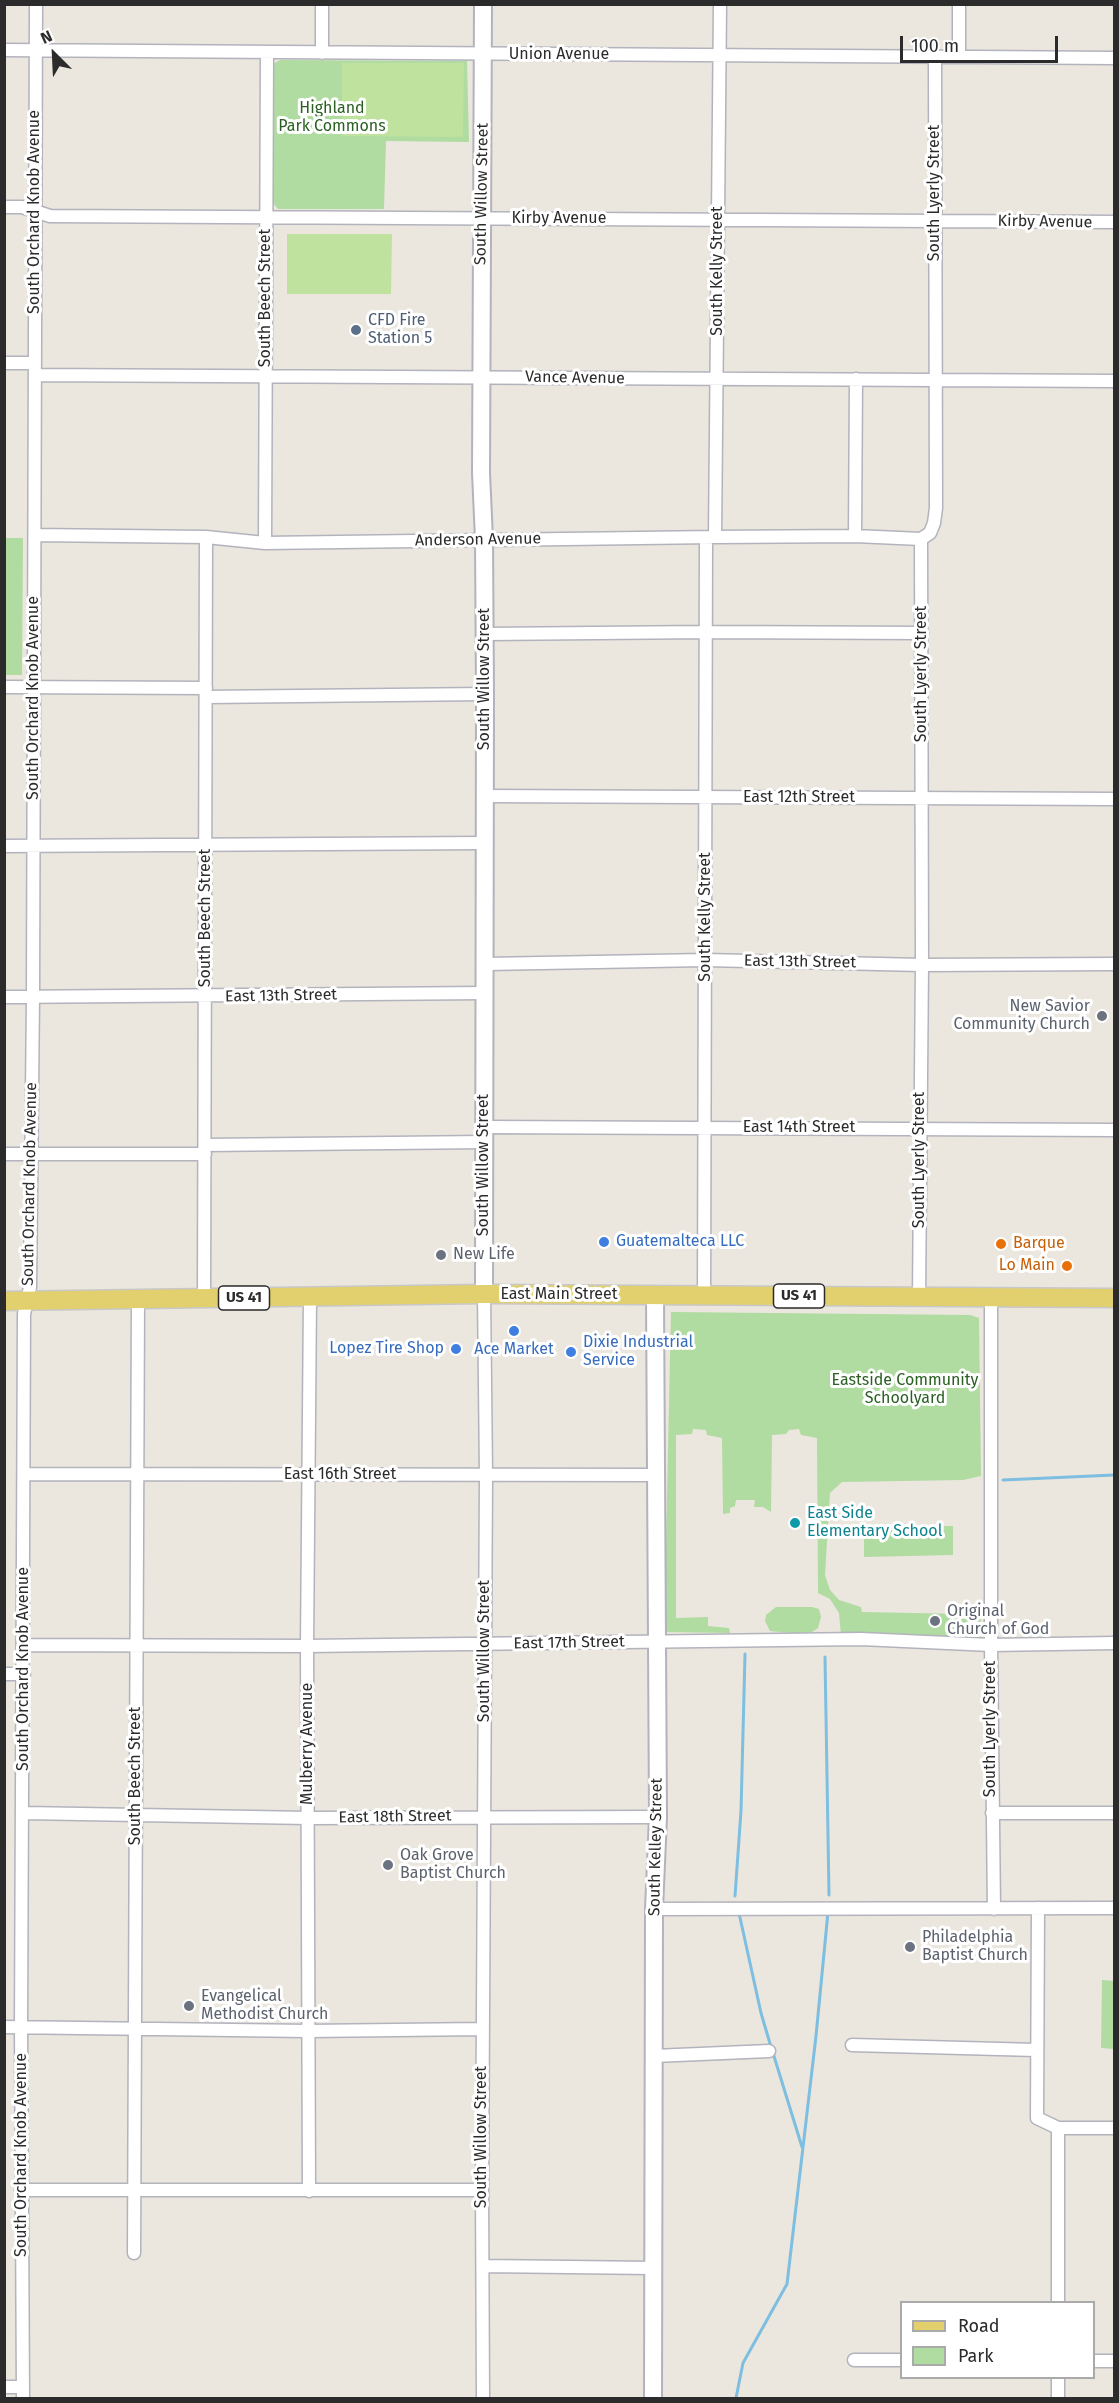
<!DOCTYPE html>
<style>
body{margin:0}
#map{position:relative;width:1119px;height:2403px;overflow:hidden;background:#ebe7de;font-family:"Fira Sans",sans-serif}
canvas{display:block}
.frame{position:absolute;inset:0;border:6px solid #2b2b2b;pointer-events:none}
.legend{position:absolute;left:900px;top:2301px;width:195px;height:78px;box-sizing:border-box;background:#fff;border:2px solid #aaa;margin:0;padding:8px 10px;list-style:none;font-size:18px;color:#2b2b2b}
.legend li{display:flex;align-items:center;gap:12px;height:30px}
.legend b{width:30px;border:2px solid #aaa}
.north{position:absolute;left:24px;top:24px;width:60px;height:60px;-webkit-text-stroke:4px #fff;paint-order:stroke;rotate:336deg;font-size:16px;font-weight:700;line-height:24px;text-align:center;color:#2b2b2b}
.north::after{content:'';display:block;margin:auto;width:21px;height:27px;background:#2b2b2b;clip-path:polygon(50% 0,100% 100%,50% 72%,0 100%)}
.scale{position:absolute;left:900px;top:36px;width:158px;height:27px;box-sizing:border-box;border:3px solid #2b2b2b;border-top:0;padding-left:8px;font-size:18px;line-height:21px;white-space:nowrap;color:#2b2b2b;-webkit-text-stroke:4px #fff;paint-order:stroke}
</style>
<div id="map">
<canvas width="1119" height="2403"></canvas>
<div class="frame"></div>
<ul class="legend">
<li><b style="height:8px;background:#e1d06d"></b>Road</li>
<li><b style="height:16px;background:#b0dba1"></b>Park</li>
</ul>
<div class="north">N</div>
<div class="scale">100 m</div>
</div>
<script>
const ctx = document.querySelector('canvas').getContext('2d');
ctx.lineJoin = 'round';
function fill(path, color) {
  ctx.fillStyle = color;
  ctx.fill(path, 'evenodd');
}
function toPath(rows) {
  const path = new Path2D();
  for (const r of rows) {
    path.moveTo(r[0], r[1]);
    for (let i = 2; i < r.length; i += 2) path.lineTo(r[i], r[i + 1]);
  }
  return path;
}
function stroke(path, color, width, dash) {
  ctx.strokeStyle = color;
  ctx.lineWidth = width;
  ctx.lineCap = dash ? 'butt' : 'round';
  ctx.setLineDash(dash || []);
  ctx.stroke(path);
}
function drawText(font, color, halo, rows, align = 'center') {
  ctx.font = font + ' "Fira Sans",sans-serif';
  ctx.lineWidth = 6;
  ctx.setLineDash([]);
  ctx.textBaseline = 'middle';
  ctx.strokeStyle = halo;
  ctx.fillStyle = color;
  for (const [text, x, y, turn = 0] of rows) {
    ctx.save();
    ctx.translate(x, y);
    ctx.rotate((+turn || 0) * Math.PI / 180);
    ctx.textAlign = isNaN(turn) ? turn : align;
    if (halo) ctx.strokeText(text, 0, 0);
    ctx.fillText(text, 0, 0);
    ctx.restore();
  }
}
fill(toPath([
 [280,60,467,61,469,142,386,141,384,209,278,209,273,203,273,64],
 [5,538,23,538,22,675,5,675],
 [671,1312,970,1315,979,1318,981,1476,963,1480,842,1482,830,1493,825,1575,830,1590,839,1600,861,1607,862,1612,965,1614,965,1606,971,1604,982,1605,980,1631,970,1638,841,1636,839,1613,830,1599,818,1593,817,1438,801,1435,799,1429,789,1430,786,1434,772,1435,771,1512,763,1507,754,1507,755,1500,736,1500,735,1506,730,1508,730,1513,723,1514,722,1438,707,1435,706,1430,693,1429,692,1434,676,1435,676,1618,708,1617,708,1626,729,1628,730,1633,664,1632],
 [953,1526,953,1555,864,1557,864,1527],
 [776,1607,812,1607,819,1609,821,1617,818,1628,812,1632,799,1634,770,1631,765,1621,766,1615],
 [1102,1980,1114,1981,1114,2049,1101,2048]
]), '#b0dba1');
fill(toPath([
 [342,63,464,63,463,137,342,136],
 [287,234,392,234,391,294,287,294]
]), '#bfe29e');
stroke(toPath([
 [1003,1480,1114,1475],
 [825,1657,829,1895],
 [735,1896,741,1811,745,1654],
 [739,1913,761,2013,771,2047],
 [773,2053,802,2147],
 [736,2398,743,2363,787,2284,816,2036,828,1912]
]), '#7dbee1', 3);
const minor = toPath([
 [4,50,1114,58],
 [322,53,322,4],
 [959,56,959,4],
 [4,207,22,207,50,216,1114,222],
 [4,363,35,363],
 [35,375,1114,381],
 [35,535,206,537,265,543,715,537,855,536,921,539],
 [855,536,856,379],
 [715,537,720,4],
 [265,543,267,52],
 [485,634,707,632,922,633],
 [4,687,206,688],
 [206,697,485,694],
 [484,796,1114,799],
 [4,846,484,843],
 [486,964,705,960,922,965,1114,964],
 [4,997,485,993],
 [484,1127,1114,1130],
 [205,1145,484,1142],
 [4,1154,205,1154],
 [704,1296,706,538],
 [919,1297,922,965,921,539,930,533,934,523,936,508,935,56],
 [991,1297,991,1645,994,1909],
 [204,1298,206,537],
 [25,1474,656,1475],
 [24,1645,307,1646,861,1639,991,1645,1114,1643],
 [4,1674,24,1674],
 [24,1813,308,1818,658,1817],
 [992,1813,1114,1813],
 [1038,1908,1037,2118,1058,2128,1058,2302],
 [654,1909,1114,1908],
 [4,2027,308,2031,482,2029],
 [852,2045,1036,2050],
 [654,2056,769,2051],
 [1058,2128,1114,2128],
 [21,2190,482,2190],
 [309,2191,307,1646,310,1297],
 [134,2253,138,1299],
 [484,2266,653,2268],
 [854,2360,902,2360],
 [1094,2361,1114,2361],
 [1058,2378,1058,2398],
 [4,2387,23,2387],
 [23,2398,21,2027,24,1314,30,1287,33,996,36,4],
 [483,2398,482,2190,486,1475,484,1294]
]);
const secondary = toPath([
 [483,4,481,473,484,539,485,694,484,1294],
 [653,2398,654,1909,658,1817,655,1296]
]);
const primary = toPath([
 [4,1301,484,1294,1114,1298]
]);
stroke(minor, '#b2b3bd', 15);
stroke(secondary, '#b2b3bd', 20);
stroke(primary, '#c8c8c8', 21);
stroke(minor, '#fff', 12);
stroke(secondary, '#fff', 16);
stroke(primary, '#e1d06d', 18);
for (const [x, y, r, color] of [
 [356,330,6,"#5c6f8a"],
 [1102,1016,6,"#6b7280"],
 [604,1242,6,"#3f7fe0"],
 [1001,1244,6,"#e8710a"],
 [441,1255,6,"#6b7280"],
 [1067,1266,6,"#e8710a"],
 [514,1331,6,"#3f7fe0"],
 [456,1349,6,"#3f7fe0"],
 [571,1352,6,"#3f7fe0"],
 [795,1523,6,"#0f9aa8"],
 [935,1621,6,"#6b7280"],
 [388,1865,6,"#6b7280"],
 [910,1947,6,"#6b7280"],
 [189,2006,6,"#6b7280"]
]) {
  const dot = new Path2D();
  dot.arc(x, y, r, 0, 2 * Math.PI);
  ctx.fillStyle = color;
  ctx.fill(dot);
  stroke(dot, '#fff', 2);
}
for (const [x, y, w] of [
 [799,1296,51],
 [244,1298,51]
]) {
  const box = new Path2D();
  box.roundRect(x - w / 2, y - 12, w, 24, 4.5);
  ctx.fillStyle = '#fff';
  ctx.fill(box);
  stroke(box, '#2b2b2b', 1.5);
}
drawText('bold 15px', '#2b2b2b', null, [
 ["US 41",799,1296],
 ["US 41",244,1298]
]);
drawText('16px', '#2b2b2b', '#fff', [
 ["Union Avenue",559,55],
 ["South Lyerly Street",935,193,-90],
 ["South Willow Street",482,194,-89],
 ["South Orchard Knob Avenue",35,212,-90],
 ["Kirby Avenue",559,219],
 ["Kirby Avenue",1045,222,1],
 ["South Kelly Street",718,271,-90],
 ["South Beech Street",266,298,-90],
 ["Vance Avenue",575,378,1],
 ["Anderson Avenue",478,540,-1],
 ["South Lyerly Street",922,674,-90],
 ["South Willow Street",485,679,-90],
 ["South Orchard Knob Avenue",34,698,-90],
 ["East 12th Street",799,798],
 ["South Kelly Street",706,917,-90],
 ["South Beech Street",206,918,-90],
 ["East 13th Street",800,962,1],
 ["East 13th Street",281,996,-1],
 ["East 14th Street",799,1128],
 ["South Lyerly Street",920,1160,-90],
 ["South Willow Street",484,1165,-90],
 ["South Orchard Knob Avenue",30,1184,-89],
 ["East Main Street",559,1295],
 ["East 16th Street",340,1475],
 ["East 17th Street",569,1643,-1],
 ["South Willow Street",485,1651,-90],
 ["South Orchard Knob Avenue",24,1669,-90],
 ["South Lyerly Street",991,1729,-90],
 ["Mulberry Avenue",308,1744,-90],
 ["South Beech Street",136,1776,-90],
 ["East 18th Street",395,1817,-1],
 ["South Kelley Street",656,1847,-89],
 ["South Willow Street",482,2137,-90],
 ["South Orchard Knob Avenue",22,2155,-90]
]);
drawText('16px', '#2a6022', '#fff', [
 ["Highland",332,109],
 ["Park Commons",332,127],
 ["Eastside Community",905,1381],
 ["Schoolyard",905,1399]
]);
drawText('16px', '#4e5e75', '#fff', [
 ["CFD Fire",368,321],
 ["Station 5",368,339]
], 'left');
drawText('16px', '#5b616d', '#fff', [
 ["New Savior",1090,1007,"right"],
 ["Community Church",1090,1025,"right"],
 ["New Life",453,1255],
 ["Original",947,1612],
 ["Church of God",947,1630],
 ["Oak Grove",400,1856],
 ["Baptist Church",400,1874],
 ["Philadelphia",922,1938],
 ["Baptist Church",922,1956],
 ["Evangelical",201,1997],
 ["Methodist Church",201,2015]
], 'left');
drawText('16px', '#366cbe', '#fff', [
 ["Guatemalteca LLC",616,1242],
 ["Dixie Industrial",583,1343],
 ["Service",583,1361],
 ["Lopez Tire Shop",444,1349,"right"],
 ["Ace Market",514,1350,"center"]
], 'left');
drawText('16px', '#c56008', '#fff', [
 ["Barque",1013,1244],
 ["Lo Main",1055,1266,"right"]
], 'left');
drawText('16px', '#0d838f', '#fff', [
 ["East Side",807,1514],
 ["Elementary School",807,1532]
], 'left');
</script>
